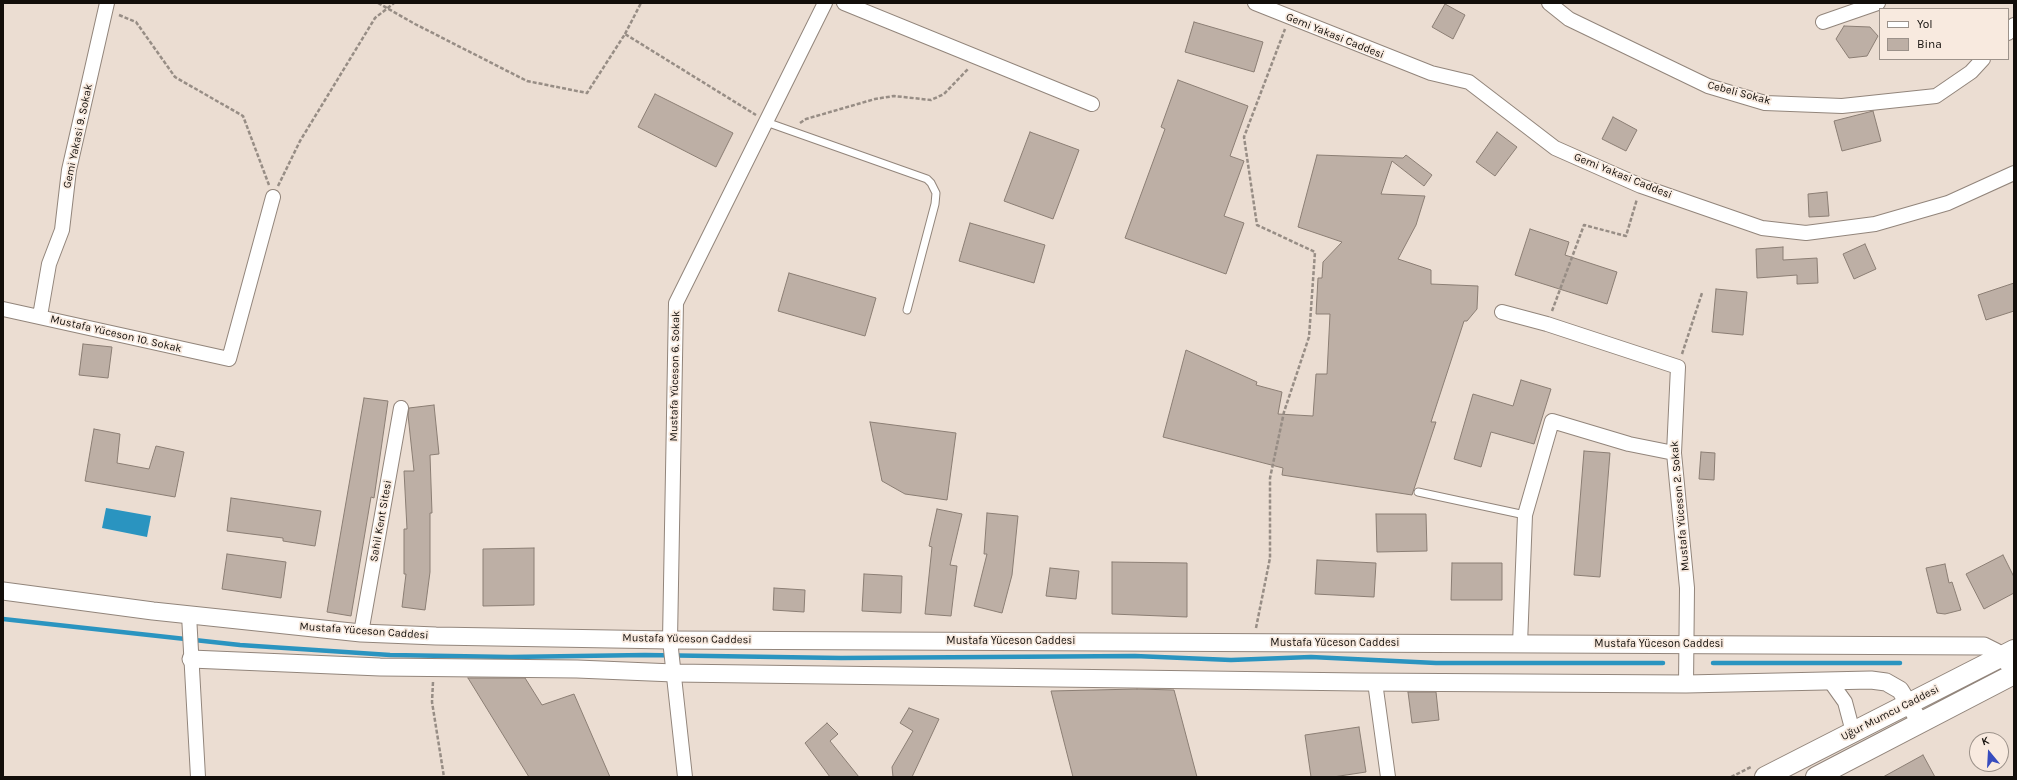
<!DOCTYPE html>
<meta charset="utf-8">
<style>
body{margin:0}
#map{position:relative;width:2017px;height:780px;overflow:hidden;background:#ebddd2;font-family:Karla,sans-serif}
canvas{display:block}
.frame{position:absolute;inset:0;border:4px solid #120e0a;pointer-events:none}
.legend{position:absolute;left:1879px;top:8px;width:130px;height:52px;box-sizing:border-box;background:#f8eadf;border:1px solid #9c928a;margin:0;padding:5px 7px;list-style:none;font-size:12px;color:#120e0a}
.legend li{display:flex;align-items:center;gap:8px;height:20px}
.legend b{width:20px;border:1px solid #9c928a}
.north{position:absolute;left:1969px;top:732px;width:40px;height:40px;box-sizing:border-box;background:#f8eadf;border:1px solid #9c928a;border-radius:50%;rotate:342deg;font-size:11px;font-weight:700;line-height:16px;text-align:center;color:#120e0a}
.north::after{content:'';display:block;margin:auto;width:14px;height:18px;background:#374cbe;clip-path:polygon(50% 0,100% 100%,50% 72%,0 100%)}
</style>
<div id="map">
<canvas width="2017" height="780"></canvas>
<div class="frame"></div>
<ul class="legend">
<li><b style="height:5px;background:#fff"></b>Yol</li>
<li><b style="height:11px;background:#bdafa5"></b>Bina</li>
</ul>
<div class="north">K</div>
</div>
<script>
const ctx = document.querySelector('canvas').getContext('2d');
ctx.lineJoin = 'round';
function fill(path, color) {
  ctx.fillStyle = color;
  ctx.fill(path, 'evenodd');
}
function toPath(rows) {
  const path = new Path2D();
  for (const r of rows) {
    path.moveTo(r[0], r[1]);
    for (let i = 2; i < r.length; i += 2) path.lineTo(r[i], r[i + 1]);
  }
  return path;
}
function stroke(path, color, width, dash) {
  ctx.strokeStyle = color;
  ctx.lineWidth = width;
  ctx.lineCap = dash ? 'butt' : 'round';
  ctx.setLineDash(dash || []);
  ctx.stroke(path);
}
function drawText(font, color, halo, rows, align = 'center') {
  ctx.font = font + ' Karla,sans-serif';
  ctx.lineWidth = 3.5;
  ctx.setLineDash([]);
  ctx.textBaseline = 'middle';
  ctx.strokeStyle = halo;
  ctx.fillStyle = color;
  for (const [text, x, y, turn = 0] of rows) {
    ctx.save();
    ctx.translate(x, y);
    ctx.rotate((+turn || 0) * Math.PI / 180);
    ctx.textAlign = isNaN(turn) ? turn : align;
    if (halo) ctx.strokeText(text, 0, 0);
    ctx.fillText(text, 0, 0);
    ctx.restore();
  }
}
fill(toPath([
 [106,508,151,516,147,537,102,528]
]), '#2a94c0');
stroke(toPath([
 [3,619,240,645,390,655,510,657,645,655,841,658,1135,656,1231,660,1311,657,1436,663,1663,663],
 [1713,663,1900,663]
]), '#2a94c0', 4.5);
const building = toPath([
 [1445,4,1465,15,1453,39,1432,27,1445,4],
 [1194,22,1263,42,1254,72,1185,52,1194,22],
 [1844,26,1870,27,1878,36,1867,56,1849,58,1836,39,1844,26],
 [1178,80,1248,106,1230,156,1244,161,1224,216,1244,223,1226,274,1125,238,1165,129,1161,127,1178,80],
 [655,94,733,133,716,167,638,127,655,94],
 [1873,111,1881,141,1842,151,1834,121,1873,111],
 [1613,117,1637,130,1626,151,1602,139,1613,117],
 [1030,132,1079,150,1053,219,1004,201,1030,132],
 [1497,132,1517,147,1495,176,1476,162,1497,132],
 [1317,155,1403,158,1406,155,1432,175,1424,186,1392,161,1381,194,1425,196,1416,225,1398,259,1431,270,1431,284,1478,286,1477,309,1467,321,1464,321,1431,422,1436,422,1412,495,1282,475,1283,468,1163,437,1186,350,1257,382,1256,385,1282,392,1278,414,1313,416,1316,374,1327,374,1330,314,1316,314,1318,278,1322,278,1323,262,1342,242,1298,227,1317,155],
 [1827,192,1829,216,1809,217,1808,194,1827,192],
 [970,223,1045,245,1034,283,959,261,970,223],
 [1530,229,1569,242,1565,255,1617,272,1607,304,1515,275,1530,229],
 [1865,244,1876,269,1854,279,1843,254,1865,244],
 [1783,247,1783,260,1817,258,1818,283,1797,284,1797,275,1757,278,1756,249,1783,247],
 [789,273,876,298,865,336,778,311,789,273],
 [2014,283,2014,311,1986,320,1978,295,2014,283],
 [1716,289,1747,292,1743,335,1712,332,1716,289],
 [83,344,112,347,108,378,79,375,83,344],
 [1521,380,1551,389,1534,444,1491,432,1481,467,1454,459,1473,394,1513,406,1521,380],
 [364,398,388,401,374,498,371,497,351,616,327,612,364,398],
 [434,405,439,454,430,455,432,513,430,513,430,572,425,610,402,607,406,574,404,574,404,529,407,529,404,471,414,471,408,415,409,408,434,405],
 [870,422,956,433,947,500,905,494,882,481,870,422],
 [94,429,120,434,117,463,149,469,156,446,184,452,175,497,85,481,94,429],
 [1584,451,1610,453,1600,577,1574,575,1584,451],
 [1701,452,1715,453,1714,480,1699,479,1701,452],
 [231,498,321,511,315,546,283,541,283,538,227,531,231,498],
 [937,509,962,514,950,565,957,566,951,616,925,614,932,547,929,546,937,509],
 [987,513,1018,516,1012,575,1002,613,974,606,987,554,984,554,987,513],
 [1376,514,1426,514,1427,551,1377,552,1376,514],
 [534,548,534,605,483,606,483,549,534,548],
 [227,554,286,562,281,598,222,589,227,554],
 [2003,555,2014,577,2014,593,1984,609,1966,574,2003,555],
 [1317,560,1376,563,1374,597,1315,594,1317,560],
 [1112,562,1187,563,1187,617,1112,614,1112,562],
 [1452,563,1502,563,1502,600,1451,600,1452,563],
 [1945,564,1949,583,1952,582,1961,610,1945,614,1937,613,1926,568,1945,564],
 [1050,568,1079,571,1076,599,1046,596,1050,568],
 [864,574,902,576,901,613,862,611,864,574],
 [774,588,805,590,804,612,773,610,774,588],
 [468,678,525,678,542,705,574,694,610,777,529,777,468,678],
 [1137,689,1174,690,1197,777,1073,777,1051,691,1137,689],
 [1408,692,1436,692,1439,720,1412,723,1408,692],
 [909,708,939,719,912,777,893,777,892,767,913,731,900,723,909,708],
 [827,723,838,734,830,741,859,777,830,777,805,743,827,723],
 [1359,727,1366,772,1333,777,1311,777,1305,735,1359,727],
 [1923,755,1935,777,1883,777,1923,755]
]);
fill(building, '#bdafa5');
stroke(building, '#8b7e74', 1);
const service = toPath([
 [766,122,927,179,931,183,936,193,935,204,907,310],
 [1418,492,1525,515]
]);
const minor = toPath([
 [844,3,1092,104],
 [1255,3,1431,73,1469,82,1555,148,1641,186,1762,228,1806,233,1875,224,1948,203,2014,173],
 [1549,3,1569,19,1708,86,1765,103,1842,106,1936,96,1971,72,1983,59],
 [1823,22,1878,3],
 [2008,33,2014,25],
 [3,309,229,359,273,197],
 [1502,312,1547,324,1678,367,1674,453,1687,588,1686,684],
 [40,316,49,264,62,230,69,170,107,3],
 [189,615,198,777],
 [361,633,401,408],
 [1520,644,1525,515,1552,421,1629,444,1674,453],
 [1830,681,1845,702,1853,732],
 [1375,682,1388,777],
 [685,777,670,640,676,303,825,3]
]);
const tertiary = toPath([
 [3,591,153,611,361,633,436,636,670,640,1984,646,1996,652,2014,669],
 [191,659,380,667,577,669,674,673,1360,682,1686,684,1871,680,1886,682,1900,690,1920,722]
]);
const secondary = toPath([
 [1765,777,2014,650],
 [1816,777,2014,674]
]);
stroke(service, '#92857b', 9);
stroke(minor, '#92857b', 16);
stroke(tertiary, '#92857b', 19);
stroke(secondary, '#92857b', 22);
stroke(toPath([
 [378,3,415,24,527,81,587,93,625,34,756,115],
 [119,15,136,22,175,77,243,116,269,185],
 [625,34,641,3],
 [800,123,806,119,875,99,894,96,931,100,944,94,968,69],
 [278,186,300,141,375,18,394,3],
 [1552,311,1584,225,1626,236,1637,199],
 [1682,354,1702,293],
 [1256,628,1270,558,1270,478,1284,412,1309,337,1315,252,1257,225,1244,137,1285,29],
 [433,682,432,702,444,777],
 [1731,777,1751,767]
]), '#978d85', 2.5, [4, 2]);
stroke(service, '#fff', 7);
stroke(minor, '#fff', 14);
stroke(tertiary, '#fff', 17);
stroke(secondary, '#fff', 20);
drawText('11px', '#120e0a', '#f8eadf', [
 ["Gemi Yakasi Caddesi",1335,36,22],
 ["Cebeli Sokak",1739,93,15],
 ["Gemi Yakasi 9. Sokak",78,136,-78],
 ["Gemi Yakasi Caddesi",1623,176,22],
 ["Mustafa Yüceson 10. Sokak",116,334,13],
 ["Mustafa Yüceson 6. Sokak",675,376,-89],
 ["Mustafa Yüceson 2. Sokak",1680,506,-95],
 ["Sahil Kent Sitesi",381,521,-80],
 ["Mustafa Yüceson Caddesi",364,631,4],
 ["Mustafa Yüceson Caddesi",687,639,1],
 ["Mustafa Yüceson Caddesi",1011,641],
 ["Mustafa Yüceson Caddesi",1335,643],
 ["Mustafa Yüceson Caddesi",1659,644],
 ["Uğur Mumcu Caddesi",1890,713,-27]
]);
</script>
